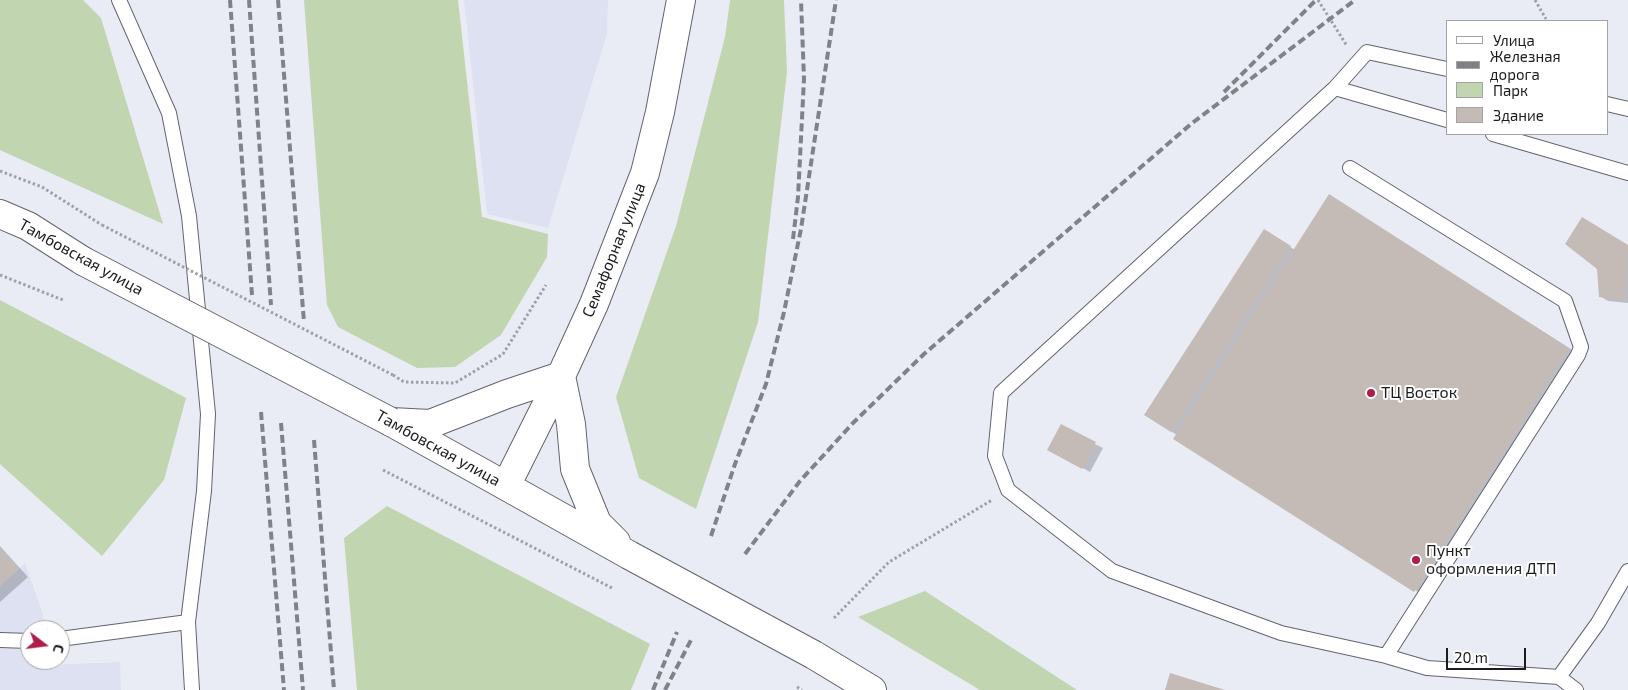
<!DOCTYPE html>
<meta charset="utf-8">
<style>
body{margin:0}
#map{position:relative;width:1628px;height:690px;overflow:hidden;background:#eaecf5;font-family:"Exo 2",sans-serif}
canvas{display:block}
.legend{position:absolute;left:1446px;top:20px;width:162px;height:115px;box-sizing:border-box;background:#fff;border:1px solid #a4a4a5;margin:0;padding:6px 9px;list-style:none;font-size:15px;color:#1b1c1f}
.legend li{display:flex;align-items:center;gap:10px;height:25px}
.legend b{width:25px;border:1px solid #a4a4a5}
.north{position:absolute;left:20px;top:620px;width:50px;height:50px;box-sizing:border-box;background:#fff;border:1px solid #a4a4a5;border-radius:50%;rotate:105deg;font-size:14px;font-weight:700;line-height:20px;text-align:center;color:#1b1c1f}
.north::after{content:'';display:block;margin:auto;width:18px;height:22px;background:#ae1c49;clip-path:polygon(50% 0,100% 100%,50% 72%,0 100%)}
.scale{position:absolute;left:1446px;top:648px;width:80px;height:22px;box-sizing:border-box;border:2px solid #1b1c1f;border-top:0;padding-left:6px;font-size:15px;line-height:18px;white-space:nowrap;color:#1b1c1f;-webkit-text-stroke:4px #fff;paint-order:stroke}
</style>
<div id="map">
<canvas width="1628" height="690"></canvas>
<ul class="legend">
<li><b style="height:6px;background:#fff"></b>Улица</li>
<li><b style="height:6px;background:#808288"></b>Железная дорога</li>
<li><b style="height:14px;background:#c0d5b0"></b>Парк</li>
<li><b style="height:14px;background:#c4bab6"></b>Здание</li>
</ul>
<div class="north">С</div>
<div class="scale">20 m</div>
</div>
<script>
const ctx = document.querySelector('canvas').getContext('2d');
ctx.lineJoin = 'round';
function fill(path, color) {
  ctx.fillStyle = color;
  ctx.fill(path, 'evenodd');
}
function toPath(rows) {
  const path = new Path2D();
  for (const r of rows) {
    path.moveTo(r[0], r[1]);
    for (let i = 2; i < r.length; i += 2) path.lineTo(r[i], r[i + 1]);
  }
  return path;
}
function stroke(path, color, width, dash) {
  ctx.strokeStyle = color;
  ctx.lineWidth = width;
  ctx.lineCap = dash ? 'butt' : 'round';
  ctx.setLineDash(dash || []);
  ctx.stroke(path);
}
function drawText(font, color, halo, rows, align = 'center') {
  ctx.font = font + ' "Exo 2",sans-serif';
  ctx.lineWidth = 4;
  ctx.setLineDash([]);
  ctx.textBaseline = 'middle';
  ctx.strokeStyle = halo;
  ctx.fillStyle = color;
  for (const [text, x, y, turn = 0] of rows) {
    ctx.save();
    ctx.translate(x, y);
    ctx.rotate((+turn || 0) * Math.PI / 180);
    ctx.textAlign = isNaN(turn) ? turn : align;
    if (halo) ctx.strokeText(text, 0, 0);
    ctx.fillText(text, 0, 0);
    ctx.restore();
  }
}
fill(toPath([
 [464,0,608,0,607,34,548,228,487,214],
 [25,563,43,614,44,630,30,630,30,660,47,660,47,665,120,662,121,690,0,690,0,586]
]), '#dee1f2');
fill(toPath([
 [0,0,83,0,101,18,163,224,0,150],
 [304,0,458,0,482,217,548,234,547,257,501,335,455,367,417,368,338,327,327,305],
 [730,0,784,0,787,72,758,322,696,509,639,478,616,397,676,226,725,37],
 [0,300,186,398,164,480,102,556,0,464],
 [387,506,650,644,631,690,357,690,344,538],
 [925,591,1077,690,980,690,858,617]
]), '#c0d5b0');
fill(toPath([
 [1340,203,1580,355,1426,597,1146,415,1275,237,1295,250],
 [1583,219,1628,246,1628,303,1608,301,1600,296,1599,268],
 [1095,444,1103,448,1090,472,1057,454],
 [0,546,28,577,0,602]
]), '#0003');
fill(toPath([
 [1329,194,1569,348,1414,592,1173,439],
 [1582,217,1628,245,1624,300,1599,297,1597,269,1565,244],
 [1264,229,1291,246,1171,432,1144,415],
 [1061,424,1096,442,1082,469,1047,450],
 [0,550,18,570,0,586],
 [1170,673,1225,690,1165,690]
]), '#c4bab6');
const service = toPath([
 [119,0,169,113,189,216,208,414,204,491,188,622,192,690],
 [1335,88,1447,120],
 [1607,104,1628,109],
 [1493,134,1628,173],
 [1350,168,1565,301,1581,347,1578,355,1386,656,1427,668,1559,677,1576,690],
 [60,639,188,622],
 [0,640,30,641],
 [1386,656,1281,633,1112,571,1008,490,995,456,1001,393,1335,88,1367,52,1447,69],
 [1559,677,1598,623,1628,571]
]);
const primary = toPath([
 [0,214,28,226,83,261],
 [391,422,506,486]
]);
const trunk = toPath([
 [561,376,571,424,575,469,597,523,616,542],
 [391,422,430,424,507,394,561,376],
 [629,555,506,486,561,376,594,304,645,173,660,112,681,0],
 [814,655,872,690]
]);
stroke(service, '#63646c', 16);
stroke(primary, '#63646c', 30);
stroke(trunk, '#63646c', 30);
stroke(toPath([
 [1318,0,1347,46],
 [1535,0,1546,19],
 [0,171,42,187,102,225],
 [0,275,63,300],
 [393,375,404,382,455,383,503,354,546,285],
 [383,470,612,588],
 [834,618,889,562,992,500],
 [797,687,802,690]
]), '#9fa1a8', 3, [2.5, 2.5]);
stroke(service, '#fff', 14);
stroke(primary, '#fff', 28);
stroke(trunk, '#fff', 28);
stroke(toPath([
 [230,0,252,295],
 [249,0,271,305],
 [278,0,304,322],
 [1224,92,1316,0],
 [793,239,798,197,804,79,801,0],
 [261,412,284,690],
 [281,423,303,690],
 [314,440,334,690],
 [711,536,735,464,766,384,784,312,801,229,836,0],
 [745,554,800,481,853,423,924,354,1191,124,1355,0],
 [653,690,677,632],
 [665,690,691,640]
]), '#808288', 4, [8, 4]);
const primaryBridge = toPath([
 [83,261,391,422]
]);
const trunkBridge = toPath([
 [629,555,814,655]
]);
stroke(primaryBridge, '#63646c', 30, []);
stroke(trunkBridge, '#63646c', 30, []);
stroke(toPath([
 [102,225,393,375]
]), '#9fa1a8', 3, [2.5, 2.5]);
stroke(primaryBridge, '#fff', 28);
stroke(trunkBridge, '#fff', 28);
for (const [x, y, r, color] of [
 [1371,393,5,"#ae1c49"],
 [1416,560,5,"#ae1c49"]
]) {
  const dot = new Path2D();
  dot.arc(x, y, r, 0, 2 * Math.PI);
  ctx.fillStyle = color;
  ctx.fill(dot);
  stroke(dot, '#fff', 2);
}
drawText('16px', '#1b1c1f', '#fff', [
 ["Семафорная улица",614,250,-68],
 ["Тамбовская улица",81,257,29],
 ["Тамбовская улица",438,448,29]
]);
drawText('16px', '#1b1c1f', '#fff', [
 ["ТЦ Восток",1381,393],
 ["Пункт",1426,551],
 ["оформления ДТП",1426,569]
], 'left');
</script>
